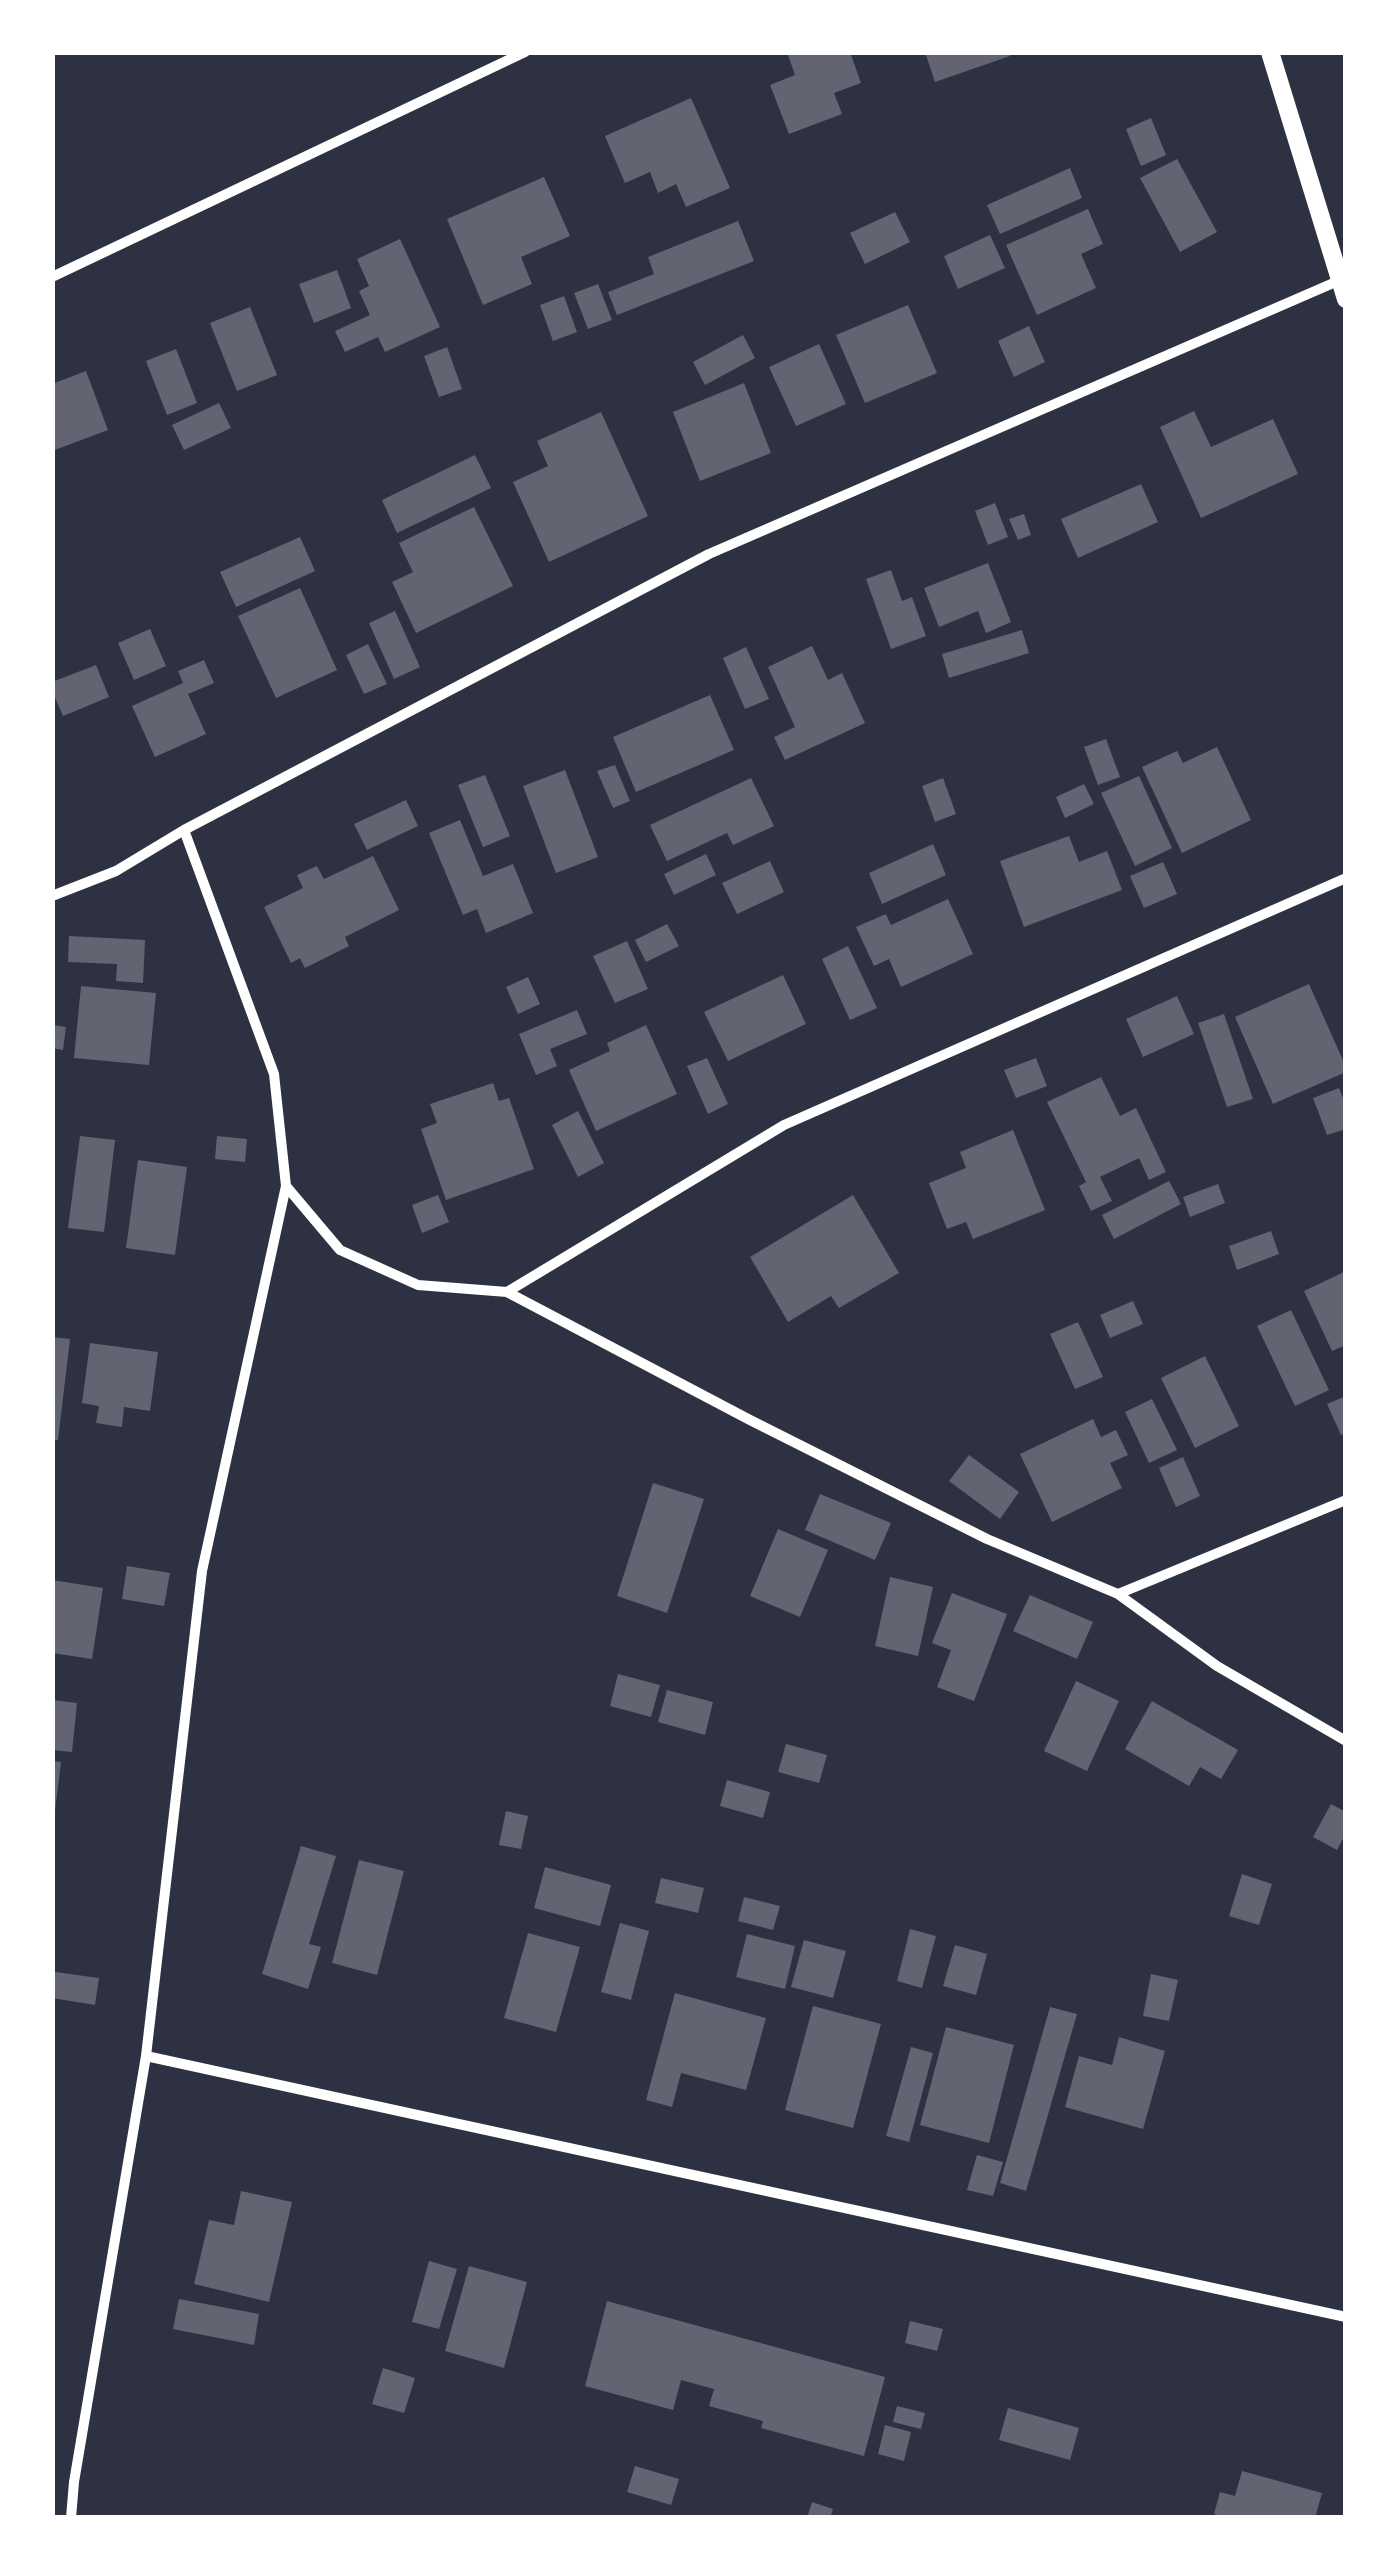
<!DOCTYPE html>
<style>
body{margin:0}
#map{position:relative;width:1398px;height:2570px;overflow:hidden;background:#2d3142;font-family:Mulish,sans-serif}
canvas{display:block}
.frame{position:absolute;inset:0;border:55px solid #fff;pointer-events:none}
</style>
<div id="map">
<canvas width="1398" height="2570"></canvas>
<div class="frame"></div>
</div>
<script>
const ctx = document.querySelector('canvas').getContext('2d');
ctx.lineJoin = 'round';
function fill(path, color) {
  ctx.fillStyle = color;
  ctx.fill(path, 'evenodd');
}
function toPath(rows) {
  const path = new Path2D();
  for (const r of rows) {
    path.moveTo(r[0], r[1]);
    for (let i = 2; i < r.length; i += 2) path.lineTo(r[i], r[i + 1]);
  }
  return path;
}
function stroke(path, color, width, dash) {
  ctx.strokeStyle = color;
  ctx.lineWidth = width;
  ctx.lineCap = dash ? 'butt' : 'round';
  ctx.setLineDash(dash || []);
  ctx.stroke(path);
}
fill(toPath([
 [787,52,850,52,861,83,834,93,842,114,789,134,770,85,795,75],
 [925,52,1009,52,1010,56,935,82],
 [691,98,730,188,686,207,676,184,658,193,650,172,625,183,605,136],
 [1151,118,1166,155,1141,166,1126,129],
 [1177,159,1217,232,1180,252,1140,178],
 [1070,168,1082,198,1000,234,987,205],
 [544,177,570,236,521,257,532,284,483,305,447,219],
 [1088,209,1103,244,1081,254,1096,288,1037,315,1006,245],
 [895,212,910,242,865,264,850,233],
 [738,221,754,261,617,315,608,292,654,274,648,257],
 [990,235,1005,268,958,289,944,256],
 [400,239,440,327,385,352,378,337,345,352,335,331,370,315,359,291,369,286,357,259],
 [337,270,351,308,314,323,299,284],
 [598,284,612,320,588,329,574,293],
 [564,296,577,332,553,341,540,305],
 [908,305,937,373,865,403,836,335],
 [250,307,277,375,237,391,210,323],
 [1029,326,1045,362,1014,377,998,341],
 [743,335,755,358,705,385,693,362],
 [819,344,846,404,796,426,769,367],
 [447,347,462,389,439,397,424,356],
 [176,349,197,403,167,415,146,361],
 [86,371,108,430,52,451,52,384],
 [744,383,771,453,700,481,673,412],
 [219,403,231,428,184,450,172,425],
 [1194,411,1211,447,1273,419,1298,474,1201,518,1160,427],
 [601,412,648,516,549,562,513,482,548,466,537,441],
 [475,455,491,488,397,533,382,500],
 [1141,484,1158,522,1078,558,1061,519],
 [995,503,1008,537,988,545,975,511],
 [474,507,513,586,416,633,392,582,413,572,399,543],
 [1024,514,1031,535,1018,540,1009,519],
 [300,537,315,571,236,607,220,572],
 [988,563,1011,622,986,633,978,611,939,627,924,588],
 [891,570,902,601,912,597,926,636,891,649,866,579],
 [300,588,337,670,276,698,238,616],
 [395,611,420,667,394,679,369,623],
 [150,629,166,666,134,680,118,643],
 [1022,630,1029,653,949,678,942,654],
 [368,644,387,684,364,694,346,655],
 [812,646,828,680,842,673,865,723,785,760,774,737,795,727,768,667],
 [746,647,769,699,745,709,723,658],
 [204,660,214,683,188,694,206,734,155,757,132,706,183,683,178,671],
 [96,665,109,697,63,716,52,691,52,682],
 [710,695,734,750,636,792,613,737],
 [1106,739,1120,777,1098,785,1084,747],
 [1217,747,1251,820,1182,853,1142,767,1177,751,1183,763],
 [615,765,630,801,613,808,597,771],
 [565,770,598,857,556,873,523,786],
 [485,775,510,836,483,847,458,785],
 [1139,776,1172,848,1135,866,1101,793],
 [751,778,774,826,733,845,727,833,667,861,650,825],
 [943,778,956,814,935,822,922,786],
 [1084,784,1094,804,1065,818,1056,797],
 [406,800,418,826,367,850,354,824],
 [460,820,483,876,513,864,533,913,486,933,477,909,463,915,429,833],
 [1069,836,1079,862,1107,851,1122,890,1024,927,1000,861],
 [933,844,946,875,882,904,869,873],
 [706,854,716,875,674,895,664,874],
 [373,856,399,910,345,937,349,946,305,968,300,958,291,963,264,907,303,888,297,875,317,866,324,879],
 [770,861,784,892,737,914,722,883],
 [1163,862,1177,894,1144,908,1130,876],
 [948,899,973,954,901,987,889,959,874,966,856,927,886,914,891,925],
 [667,924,679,946,646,962,635,940],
 [69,936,145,940,143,983,116,981,117,964,68,962],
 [627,941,648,989,615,1003,593,956],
 [848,946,877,1008,850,1020,822,959],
 [783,975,806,1024,728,1061,704,1012],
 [528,977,540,1004,518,1014,506,987],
 [1309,984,1346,1067,1346,1072,1273,1104,1235,1017],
 [81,986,156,993,149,1065,74,1058],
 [1177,996,1194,1034,1143,1057,1126,1019],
 [577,1010,587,1034,550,1049,557,1066,536,1075,519,1034],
 [1224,1014,1253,1099,1227,1107,1198,1023],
 [52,1025,66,1027,63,1050,52,1048],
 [646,1025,677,1094,596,1131,569,1070,610,1051,607,1043],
 [707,1058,728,1104,708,1114,687,1066],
 [1036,1058,1047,1086,1016,1098,1004,1070],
 [1101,1077,1120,1116,1136,1108,1166,1172,1149,1180,1139,1158,1100,1177,1112,1201,1091,1211,1079,1186,1086,1182,1047,1102],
 [493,1083,499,1101,509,1098,534,1169,446,1200,421,1129,437,1123,430,1104],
 [1339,1088,1346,1106,1346,1129,1327,1135,1313,1098],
 [578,1111,604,1163,578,1177,552,1125],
 [1013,1130,1045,1210,973,1239,966,1222,947,1229,929,1183,966,1168,960,1152],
 [80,1136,115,1140,104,1232,68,1228],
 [217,1136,247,1139,245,1162,215,1159],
 [138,1160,187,1167,175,1255,126,1248],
 [1169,1181,1181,1204,1114,1239,1102,1215],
 [1218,1184,1225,1203,1190,1217,1183,1197],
 [438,1195,449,1222,422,1233,412,1205],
 [853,1195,899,1273,839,1308,831,1296,788,1322,750,1257],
 [1271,1231,1279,1254,1237,1270,1229,1246],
 [1346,1271,1346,1345,1332,1351,1304,1291],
 [1133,1301,1143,1324,1110,1338,1100,1315],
 [1291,1310,1329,1390,1295,1406,1257,1326],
 [1078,1322,1103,1377,1075,1389,1050,1334],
 [52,1337,70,1339,58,1440,52,1440],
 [90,1343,158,1352,150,1411,124,1407,122,1427,96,1423,99,1406,82,1403],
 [1205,1356,1239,1426,1195,1448,1161,1378],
 [1346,1396,1346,1433,1341,1435,1327,1404],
 [1152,1399,1177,1450,1149,1463,1125,1412],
 [1093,1419,1101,1437,1116,1430,1128,1455,1110,1463,1122,1488,1052,1522,1020,1454],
 [969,1455,1019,1492,1000,1519,949,1481],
 [1183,1457,1200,1496,1176,1507,1159,1468],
 [653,1483,704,1499,667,1613,617,1596],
 [820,1494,891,1523,875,1560,805,1530],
 [778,1529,828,1550,800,1617,750,1596],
 [127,1566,170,1573,164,1606,122,1599],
 [890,1577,933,1587,918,1656,875,1646],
 [52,1580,103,1588,92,1659,52,1653],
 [952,1593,1007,1614,974,1701,937,1687,951,1650,932,1643],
 [1030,1595,1093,1622,1077,1659,1013,1631],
 [618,1674,660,1685,651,1717,610,1706],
 [1076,1681,1119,1701,1087,1771,1044,1751],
 [667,1690,713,1702,705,1735,658,1722],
 [52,1700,77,1703,72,1752,52,1750],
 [1152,1701,1238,1750,1221,1779,1200,1767,1189,1786,1125,1749],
 [786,1744,827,1755,819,1783,778,1772],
 [52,1761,61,1762,55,1811,52,1811],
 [727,1780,770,1792,763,1818,720,1806],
 [1331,1804,1346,1812,1346,1833,1337,1850,1313,1837],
 [506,1811,528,1816,521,1849,499,1845],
 [301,1846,336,1856,309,1944,321,1947,308,1989,262,1974],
 [359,1860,404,1871,377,1975,332,1963],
 [545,1867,611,1885,600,1926,534,1908],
 [1242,1874,1272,1884,1259,1925,1229,1916],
 [661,1878,704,1888,698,1913,655,1903],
 [744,1897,780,1906,773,1930,738,1921],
 [620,1923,649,1931,631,2000,601,1992],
 [910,1929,936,1936,922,1988,897,1981],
 [528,1933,580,1947,556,2032,504,2018],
 [747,1934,795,1946,785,1989,736,1977],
 [804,1940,846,1951,833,1998,791,1987],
 [955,1945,987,1954,976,1995,943,1986],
 [55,1972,99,1978,95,2005,52,1998],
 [1151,1974,1178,1980,1169,2021,1143,2016],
 [675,1993,766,2018,746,2090,681,2073,672,2107,646,2100],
 [813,2006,881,2024,853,2128,785,2110],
 [1050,2007,1077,2014,1026,2191,1000,2183],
 [946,2027,1014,2045,989,2143,920,2125],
 [1119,2037,1165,2051,1143,2129,1065,2107,1079,2056,1112,2065],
 [911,2047,933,2053,909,2142,886,2136],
 [977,2155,1003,2162,993,2196,967,2190],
 [241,2191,292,2202,269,2302,194,2284,209,2220,234,2225],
 [429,2261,457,2269,439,2329,412,2322],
 [469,2266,527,2282,504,2368,445,2351],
 [179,2299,259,2314,254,2345,173,2329],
 [607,2301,885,2377,864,2456,761,2428,763,2421,709,2406,714,2389,681,2380,673,2410,585,2386],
 [910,2321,943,2329,937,2351,905,2343],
 [383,2368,415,2378,404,2413,372,2404],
 [897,2406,925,2413,921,2429,893,2422],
 [1008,2408,1079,2428,1070,2460,999,2440],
 [885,2425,911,2432,904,2461,878,2454],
 [635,2466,679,2479,671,2505,627,2492],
 [1242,2471,1322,2493,1315,2518,1224,2518,1214,2514,1220,2492,1235,2496],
 [812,2502,833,2509,830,2518,807,2518]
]), '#626471');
stroke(toPath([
 [52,277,525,52],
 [52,896,116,871,184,830,709,554,1338,281],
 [286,1186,340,1250,418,1285,507,1292,784,1125,1346,878],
 [507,1292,750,1420,987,1539,1118,1594,1217,1666,1346,1741],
 [1118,1594,1346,1500],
 [146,2056,1346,2317],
 [71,2518,74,2482,146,2056,202,1571,286,1186,274,1074,184,830]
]), '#fff', 10);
stroke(toPath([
 [1270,52,1346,299]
]), '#fff', 18);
</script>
